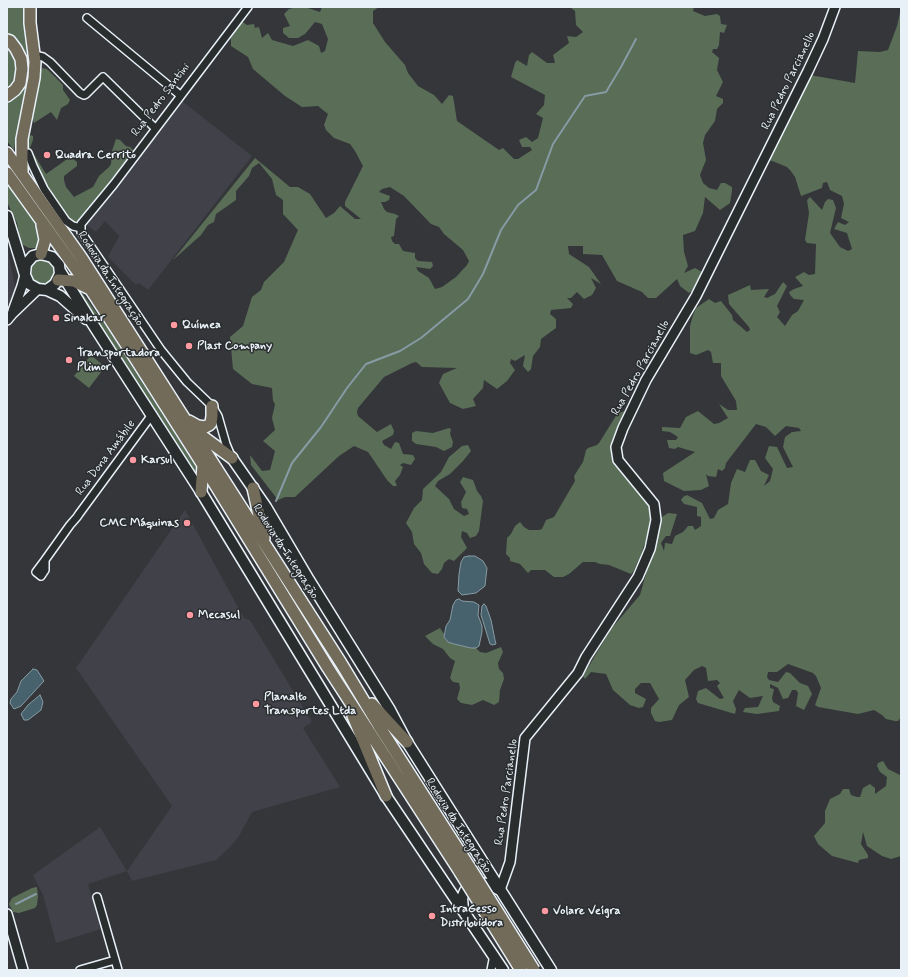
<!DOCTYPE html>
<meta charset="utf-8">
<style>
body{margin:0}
#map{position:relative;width:908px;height:977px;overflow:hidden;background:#34363a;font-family:Mynerve,sans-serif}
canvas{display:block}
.frame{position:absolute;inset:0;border:8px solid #e8f1f8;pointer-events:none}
</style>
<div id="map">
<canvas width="908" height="977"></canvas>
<div class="frame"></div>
</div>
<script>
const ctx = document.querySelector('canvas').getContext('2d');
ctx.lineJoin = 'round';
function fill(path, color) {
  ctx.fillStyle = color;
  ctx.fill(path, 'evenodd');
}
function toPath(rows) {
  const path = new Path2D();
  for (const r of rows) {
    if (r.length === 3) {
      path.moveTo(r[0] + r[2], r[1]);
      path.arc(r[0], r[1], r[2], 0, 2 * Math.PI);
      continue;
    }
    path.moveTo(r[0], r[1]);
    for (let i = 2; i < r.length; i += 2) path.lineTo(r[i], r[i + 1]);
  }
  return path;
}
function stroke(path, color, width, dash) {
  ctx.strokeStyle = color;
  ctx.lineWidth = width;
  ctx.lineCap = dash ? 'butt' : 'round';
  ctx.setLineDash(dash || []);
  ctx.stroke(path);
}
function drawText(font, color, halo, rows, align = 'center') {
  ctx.font = font + ' Mynerve,sans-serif';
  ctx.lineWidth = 3;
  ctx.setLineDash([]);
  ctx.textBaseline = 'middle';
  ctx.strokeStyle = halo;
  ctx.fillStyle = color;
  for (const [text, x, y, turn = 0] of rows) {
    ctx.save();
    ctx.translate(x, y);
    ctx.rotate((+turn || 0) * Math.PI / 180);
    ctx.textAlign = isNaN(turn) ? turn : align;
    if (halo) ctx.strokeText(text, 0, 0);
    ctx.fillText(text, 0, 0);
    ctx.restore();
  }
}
fill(toPath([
 [182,101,252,156,148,290,139,283,136,285,108,257,119,236,105,221,96,232,87,225],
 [7,245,16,293,7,307],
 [185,510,244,618,250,620,312,722,303,728,340,787,252,812,239,836,230,847,216,860,132,881,127,871,88,884,101,929,56,943,43,895,33,875,100,827,127,871,172,806,76,668]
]), '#404149');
fill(toPath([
 [8,7,28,7,31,74,21,117,17,130,14,150,7,141,7,101,18,92,27,79,29,66,24,50,13,37,7,35,7,8],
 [297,7,305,7,320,12,322,7,379,7,373,11,373,23,385,42,405,65,408,73,418,86,434,95,442,104,449,95,453,96,457,121,499,150,503,148,514,159,518,159,532,150,530,147,522,147,519,140,526,137,532,142,538,138,543,118,536,114,544,105,545,95,511,77,515,63,517,60,527,66,529,55,532,52,547,63,555,63,553,55,569,43,567,36,576,37,583,32,576,25,575,11,571,8,563,8,562,7,694,7,693,11,705,16,717,14,720,16,721,24,727,25,724,33,720,32,719,45,717,49,713,49,712,52,719,58,717,70,723,82,716,96,723,99,723,103,717,109,715,121,705,135,703,143,706,160,700,175,703,183,709,188,717,190,721,183,725,183,732,187,732,191,730,203,720,210,705,197,703,213,695,231,683,235,684,252,688,266,684,273,695,268,702,272,695,288,689,293,680,286,677,279,656,298,648,298,642,292,617,281,602,255,583,254,583,246,568,246,569,254,589,267,601,284,591,278,596,288,592,295,584,299,577,292,571,298,567,298,573,304,571,308,551,310,550,314,556,319,556,328,541,339,540,347,533,356,531,369,528,372,523,366,525,355,515,361,511,359,510,363,515,370,507,381,497,389,484,380,483,388,473,399,476,406,463,409,450,403,439,383,443,374,457,368,422,367,416,362,412,363,384,377,358,408,357,412,358,416,377,432,391,424,394,431,393,435,382,441,384,445,391,449,395,442,399,443,403,454,413,455,415,459,411,465,403,463,400,465,403,467,400,475,395,481,397,486,393,486,387,480,368,452,354,446,339,456,295,497,285,497,278,500,251,465,250,455,262,471,270,470,275,451,263,441,275,430,272,418,275,404,273,401,272,388,252,384,233,369,230,337,243,326,252,297,261,290,264,282,284,262,298,230,283,214,283,200,276,195,272,179,259,163,252,168,249,176,236,191,236,200,216,214,214,222,208,225,201,235,173,260,255,158,290,187,298,187,310,194,326,218,334,213,340,206,355,219,361,219,345,206,345,202,363,166,355,151,350,144,334,138,326,130,324,125,328,114,318,106,302,107,285,96,253,69,248,57,231,46,231,38,241,21,247,25,254,24,255,28,259,27,262,38,268,33,272,40,293,46,308,40,319,46,321,53,325,51,328,39,322,24,315,22,305,34,298,38,289,38,283,33,283,28,290,26,284,14,289,9],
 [390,187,404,196,431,224,439,227,444,234,463,250,469,261,467,265,456,277,442,287,435,289,429,278,418,271,416,267,430,269,433,266,432,262,418,261,415,258,415,253,403,251,399,244,395,244,392,241,391,237,394,236,396,219,399,216,395,214,387,212,384,209,381,202,385,202,389,200,390,196,379,192,382,189],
 [901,8,901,717,898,721,895,721,886,719,882,715,874,710,858,714,818,707,815,705,821,688,816,676,813,673,788,664,777,672,768,672,767,677,769,680,778,682,786,672,790,673,800,683,808,686,812,694,804,710,796,706,798,693,796,690,792,690,788,698,783,699,778,688,770,684,770,688,774,689,772,698,773,702,780,706,779,711,757,714,743,712,745,708,758,707,763,696,750,698,739,690,733,701,736,709,735,714,698,703,696,699,698,691,706,688,720,699,724,698,717,686,720,683,717,680,708,681,706,668,702,666,694,670,685,680,689,697,679,705,672,720,659,722,655,721,651,713,651,708,659,699,650,683,641,683,635,689,635,693,646,699,643,707,639,708,630,705,613,690,606,674,591,672,585,679,583,676,611,629,640,595,662,517,668,513,677,514,670,536,666,536,661,543,664,551,665,543,672,544,675,536,683,532,688,526,693,526,695,530,701,526,701,517,697,516,697,507,684,504,681,500,683,497,687,495,702,503,710,519,714,518,718,510,728,504,731,483,737,469,745,472,750,460,755,460,761,471,769,475,764,486,770,481,773,469,765,458,769,446,777,447,787,468,793,467,783,447,785,437,792,432,801,431,799,428,786,426,775,436,766,427,756,424,726,463,725,468,722,471,718,469,716,477,708,476,706,474,709,486,701,490,684,491,664,481,663,473,695,452,678,447,675,449,669,448,667,440,676,440,678,437,670,432,662,431,662,427,680,428,686,417,698,411,714,424,719,423,728,418,719,404,728,410,737,410,736,401,721,376,721,363,713,363,711,352,708,350,696,355,690,353,690,326,693,315,696,308,709,299,715,303,721,301,732,315,733,320,747,332,750,330,749,327,729,304,728,295,750,285,751,290,769,289,764,297,767,298,775,294,783,282,787,286,777,306,780,312,777,317,785,326,792,315,798,311,804,300,794,299,790,295,789,292,794,289,803,286,795,277,804,272,809,275,815,274,816,244,807,243,805,240,809,213,807,200,810,197,822,210,825,202,828,199,833,200,836,208,830,233,840,247,848,251,852,249,847,233,834,229,838,222,845,225,849,222,841,218,844,204,842,196,830,190,827,182,823,183,822,188,801,196,795,177,790,170,787,167,767,159,810,75,855,83,858,51,880,52,888,50,897,26],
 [7,48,15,58,17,73,14,84,7,88],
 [42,68,47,69,63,85,63,90,70,100,68,104,61,108,57,120,51,112,34,123,32,116,38,77],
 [31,135,33,136,33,140,30,148,46,174,70,157,77,162,77,166,64,176,64,180,66,187,74,197,93,187,99,176,109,167,111,164,112,151,116,139,120,140,126,146,130,147,133,150,134,154,114,176,100,196,76,222,69,220,51,194,34,160,28,164,25,149,28,138],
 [7,184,41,231,43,244,36,248,29,248,23,245,20,239,17,223,7,202],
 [42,272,13],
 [75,287,78,287,108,329,198,470,198,480,139,385],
 [91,355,105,367,89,388,74,376],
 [619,411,622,412,625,411,621,422,617,428,612,446,616,461,645,497,649,506,652,521,641,555,633,572,631,574,609,565,600,564,595,562,583,562,569,574,563,577,554,577,545,570,531,570,528,573,520,564,510,561,510,558,506,554,507,538,511,534,515,526,520,522,524,527,529,530,539,530,542,529,546,520,554,517,575,481,574,476,583,462,586,450,588,448,597,445,599,443],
 [449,428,451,429,450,434,453,442,452,447,444,451,436,447,416,444,412,441,412,433,416,431,433,433],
 [468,445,471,451,463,461,450,474,438,481,435,486,449,499,454,509,464,516,469,514,467,509,462,508,461,502,466,492,460,482,463,477,473,480,477,491,481,496,483,501,479,531,476,536,470,538,467,533,462,531,461,537,467,548,454,561,449,559,444,563,442,569,438,574,432,573,424,564,421,553,414,544,412,532,406,523,414,508,422,500,423,489,441,472,449,457,462,446],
 [440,628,444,634,444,637,448,642,471,648,476,648,480,652,486,653,501,647,503,652,498,663,499,669,503,673,504,679,500,690,499,702,494,705,483,700,472,705,461,703,457,699,460,688,459,683,453,682,450,678,455,661,450,658,443,649,433,644,425,636],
 [883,761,888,769,900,775,901,779,901,856,891,859,882,856,867,846,863,832,861,844,868,855,868,858,859,860,858,863,832,856,818,844,814,836,825,823,825,811,830,799,840,794,843,789,849,789,851,795,857,797,860,797,863,788,870,784,875,788,875,794,886,786,887,777,880,772,877,766,878,763],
 [37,887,38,896,37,905,35,908,19,913,13,912,9,904,12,898,32,888]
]), '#596d57');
const water = toPath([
 [469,556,475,556,483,561,487,568,485,586,476,593,462,595,458,591,459,574,461,562,464,557,469,556],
 [459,599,462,601,474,602,479,605,478,615,482,626,482,632,479,646,476,648,471,648,454,644,448,642,444,637,446,626,450,620,453,605,456,600,459,599],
 [484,604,486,606,491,620,495,640,496,644,492,645,490,644,481,615,482,606,484,604],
 [33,669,37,670,44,681,21,706,14,709,10,703,11,699,17,692,21,681,33,669],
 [40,695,43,702,41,710,28,720,24,720,21,714,28,705,40,695]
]);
fill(water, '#47626c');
stroke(water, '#879ba4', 1);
stroke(toPath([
 [276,501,292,463,321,427,347,388,366,364,400,351,421,338,468,299,483,274,501,230,518,205,536,190,553,144,585,96,606,92,621,67,636,39],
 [16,904,36,894]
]), '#879ba4', 2);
const minor = toPath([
 [87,18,180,95],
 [34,55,43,57,50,62,80,93,84,95,86,94,103,77,155,128],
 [28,153,33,166,44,189,66,221,73,226,81,228],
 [81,228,81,224,114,184,248,7],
 [81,228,81,232,161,350,187,382,212,406,218,416,226,444,231,456],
 [45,560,45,570,41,576,36,572,45,560,70,525,77,517,79,514,151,416],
 [97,897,118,970],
 [80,970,115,960],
 [491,970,494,955]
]);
const tertiary = toPath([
 [13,311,22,286,25,275],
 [7,320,12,314,38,289],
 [500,890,510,862,525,738,578,673,586,657,638,577,650,549,656,520,654,504,618,460,616,447,623,428,646,380,696,296,808,71,823,39,835,7],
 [7,914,23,970]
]);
const secondary = toPath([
 [7,216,25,275,29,284,38,289,47,290,60,296,86,319],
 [60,271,94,326,201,492,386,796,503,970],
 [25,273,26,264,33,256,41,254,52,257,59,265,60,274,55,284,47,290],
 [232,458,266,507,309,580,390,710,407,742,551,970],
 [463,910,462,898,465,891,470,887,478,883,488,884,500,890]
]);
const trunk = toPath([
 [7,40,10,41,16,49,21,59,22,69,20,83,15,90,7,96],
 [7,153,81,257,341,663,379,726,470,868],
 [7,173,91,290,135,358,203,465,328,668,460,872],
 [22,174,22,139,34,78,35,62,30,23,30,7],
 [41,254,45,240,42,225],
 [58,280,74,281,88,288],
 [189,421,198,426,205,427,209,425,211,423,212,416,212,406],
 [195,431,232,458],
 [253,488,264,538],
 [201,492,203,465],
 [372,704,407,742],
 [353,716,386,796]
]);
stroke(minor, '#e8f1f8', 10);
stroke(tertiary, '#e8f1f8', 12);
stroke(secondary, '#e8f1f8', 13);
stroke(trunk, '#e8f1f8', 14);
stroke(minor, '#2a2d2e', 7);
stroke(tertiary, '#2a2d2e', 9);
stroke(secondary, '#2a2d2e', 10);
stroke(trunk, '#726b5a', 11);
const trunkBridge = toPath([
 [470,868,534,970],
 [460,872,521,970]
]);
stroke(trunkBridge, '#e8f1f8', 14, []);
stroke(trunkBridge, '#726b5a', 11);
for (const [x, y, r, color] of [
 [47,155,4,"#ff9aa2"],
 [56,318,4,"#ff9aa2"],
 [174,325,4,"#ff9aa2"],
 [189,346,4,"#ff9aa2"],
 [69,360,4,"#ff9aa2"],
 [133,460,4,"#ff9aa2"],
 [187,523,4,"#ff9aa2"],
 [190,615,4,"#ff9aa2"],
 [256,704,4,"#ff9aa2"],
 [545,911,4,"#ff9aa2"],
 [432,916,4,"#ff9aa2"]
]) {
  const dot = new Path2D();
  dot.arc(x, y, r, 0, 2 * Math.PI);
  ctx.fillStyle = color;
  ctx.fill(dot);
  stroke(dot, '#2a2d2e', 1.5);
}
drawText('12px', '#e8f1f8', '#2a2d2e', [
 ["Rua Pedro Parcianello",789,81,-64],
 ["Rua Pedro Santini",161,100,-53],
 ["Rodovia da Integração",110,279,57],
 ["Rua Pedro Parcianello",641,368,-61],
 ["Rua Dona Amábile",106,458,-53],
 ["Rodovia da Integração",285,552,57],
 ["Rua Pedro Parcianello",507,792,-82],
 ["Rodovia da Integração",458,826,57]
]);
drawText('bold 12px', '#e8f1f8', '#2a2d2e', [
 ["Quadra Cerrito",55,155],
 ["Sinalcar",64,318],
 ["Químea",182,325],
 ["Plast Company",197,346],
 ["Transportadora",77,353],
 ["Plimor",77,367],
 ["Karsul",141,460],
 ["CMC Máquinas",179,523,"right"],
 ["Mecasul",198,615],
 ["Planalto",264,697],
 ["Transportes Ltda",264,711],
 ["IntraGesso",440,909],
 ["Distribuidora",440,923],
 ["Volare Veígra",553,911]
], 'left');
</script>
